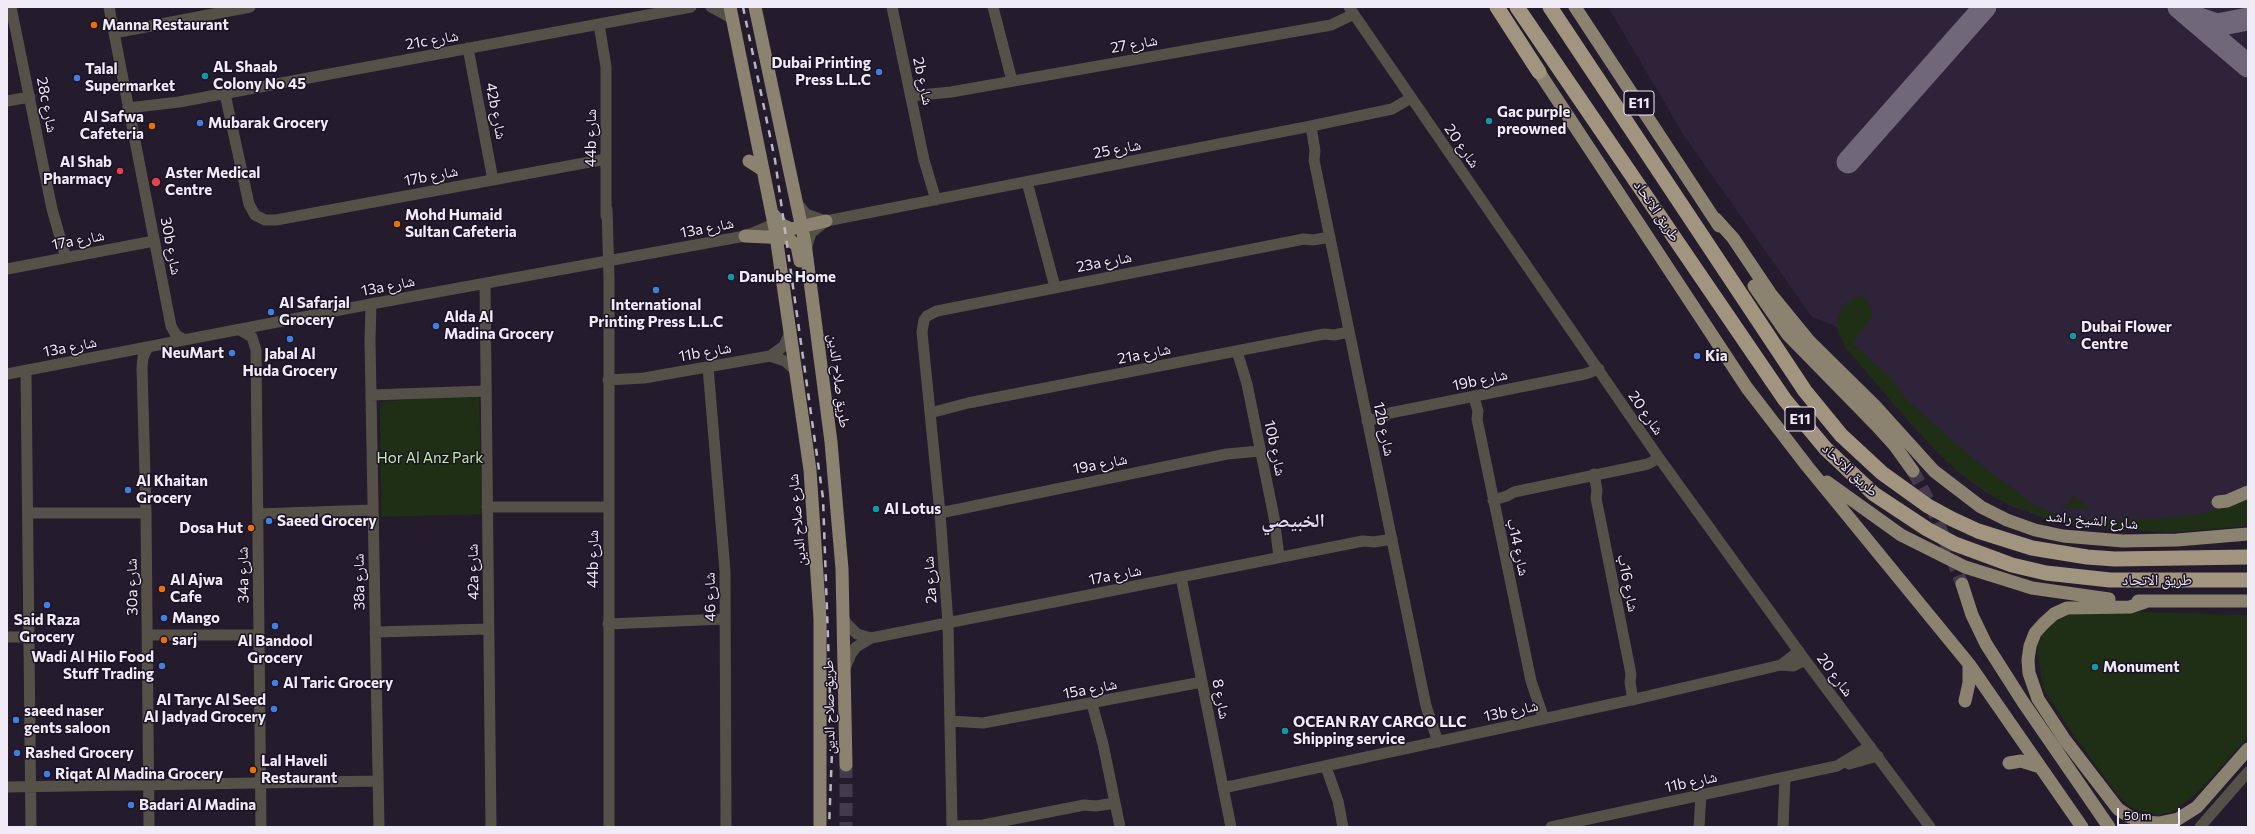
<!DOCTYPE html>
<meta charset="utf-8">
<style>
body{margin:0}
#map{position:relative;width:2255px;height:834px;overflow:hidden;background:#241b2d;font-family:Commissioner,sans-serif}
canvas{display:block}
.frame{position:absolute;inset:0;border:8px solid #f0ebf7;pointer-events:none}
.scale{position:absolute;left:2117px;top:808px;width:63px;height:18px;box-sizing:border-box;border:2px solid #f0ebf7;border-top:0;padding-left:5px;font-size:12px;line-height:14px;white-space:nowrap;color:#f0ebf7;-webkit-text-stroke:3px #1b1223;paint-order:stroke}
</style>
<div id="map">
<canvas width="2255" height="834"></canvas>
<div class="frame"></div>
<div class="scale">50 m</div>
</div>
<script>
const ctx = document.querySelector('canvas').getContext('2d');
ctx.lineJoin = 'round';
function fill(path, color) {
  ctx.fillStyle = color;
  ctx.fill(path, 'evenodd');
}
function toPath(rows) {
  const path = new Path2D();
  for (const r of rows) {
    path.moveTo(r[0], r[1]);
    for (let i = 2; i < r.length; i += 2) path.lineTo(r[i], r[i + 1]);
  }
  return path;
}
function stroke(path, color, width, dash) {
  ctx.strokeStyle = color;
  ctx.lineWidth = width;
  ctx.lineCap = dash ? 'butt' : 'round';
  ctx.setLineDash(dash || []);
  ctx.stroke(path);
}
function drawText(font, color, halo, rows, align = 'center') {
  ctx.font = font + ' Commissioner,"Noto Naskh Arabic",sans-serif';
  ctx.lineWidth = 3;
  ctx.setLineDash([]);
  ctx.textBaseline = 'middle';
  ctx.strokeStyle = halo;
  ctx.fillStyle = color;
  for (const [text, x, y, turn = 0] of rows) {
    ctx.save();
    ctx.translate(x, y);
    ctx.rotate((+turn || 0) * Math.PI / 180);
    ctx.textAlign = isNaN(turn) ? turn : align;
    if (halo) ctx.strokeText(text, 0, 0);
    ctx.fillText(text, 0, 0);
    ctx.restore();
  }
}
fill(toPath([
 [1608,7,2248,7,2248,526,2175,532,2120,530,2066,524,2049,520,2011,506,1984,491,1959,473,1910,423,1846,348,1837,327,1812,317,1685,137]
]), '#2f233a');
fill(toPath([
 [1857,296,1867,299,1873,315,1853,343,1892,378,1905,398,1980,464,2033,504,2053,513,2082,519,2082,523,2088,523,2089,519,2149,519,2196,515,2219,509,2248,495,2248,526,2175,532,2120,530,2049,520,1997,499,1959,473,1928,443,1846,348,1838,333,1837,320,1843,305],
 [479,394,482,514,381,517,380,402],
 [2073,495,2078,499,2090,509,2061,508,2070,502],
 [2077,610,2248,615,2248,737,2200,790,2174,811,2159,815,2144,812,2129,806,2117,794,2070,730,2043,688,2037,648,2043,632,2051,622]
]), '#1e2f16');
stroke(toPath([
 [2179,7,2248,66],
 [2194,17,2217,25,2248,19],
 [1848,162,1985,7]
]), '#706878', 23);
stroke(toPath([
 [1913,471,1932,507,1962,584],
 [846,765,846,827]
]), '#433a4b', 13, [13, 6]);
stroke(toPath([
 [11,7,52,209,66,258],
 [109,7,171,326,176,335,185,340],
 [711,7,733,19],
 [892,7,924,160,936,200],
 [993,7,1012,81],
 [1349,7,1659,458,1805,660,1930,827],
 [599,24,606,67,606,216],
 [114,33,250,7],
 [468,48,493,180],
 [225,94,249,204,255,215,265,220,276,220,606,159],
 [911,96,951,92,1331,25,1354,14],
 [7,101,30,97],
 [128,108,179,102,691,7],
 [1311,126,1315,151,1314,160,1426,706,1438,742],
 [1027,182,1055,287],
 [797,203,806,214,825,221],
 [607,209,609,278,609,827],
 [806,249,811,233,826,221,1311,126,1392,109,1411,98],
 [7,269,154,241],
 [485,284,491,827],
 [371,304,370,341,379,827],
 [240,330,252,337,256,350,261,827],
 [148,347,143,357,142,367,146,513,149,827],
 [1237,351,1247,384,1274,517,1279,557],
 [770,356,785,361,797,372],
 [708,367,725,571,726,827],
 [26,371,31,827],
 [7,374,371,304,745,236,774,224],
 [608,380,644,378,770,356,784,346,791,330],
 [371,395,485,391],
 [1474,397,1478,411,1477,419,1531,681,1544,719],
 [930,413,968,403,1324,334,1334,335,1349,332],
 [1367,421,1383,417,1390,413,1585,374,1599,369],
 [1594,474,1597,490,1596,498,1631,674,1630,682,1633,700],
 [1493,500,1507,496,1514,492,1648,464,1659,458],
 [487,507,608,507],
 [28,513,146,513],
 [940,513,1227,454,1260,451],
 [258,514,373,510],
 [1181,577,1231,827],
 [843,617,846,623,857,634,871,638],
 [608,624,725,619],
 [375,632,488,629],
 [148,635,259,635],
 [7,637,29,637],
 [1781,665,1799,651],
 [845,668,851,654,856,647,871,638,1363,541,1374,542,1392,539],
 [1092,704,1103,744,1120,827],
 [950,721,983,723,1202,682],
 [1849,764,1878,756],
 [1326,767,1338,801,1343,827],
 [7,787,378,781],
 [1223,788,1640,698,1781,665,1793,666,1805,660],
 [952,826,983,825,1084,805,1096,806,1115,803],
 [952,827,948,623,940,513,922,332,924,320,927,316,937,311,1304,239,1313,240,1330,237],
 [1551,827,1837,766,1870,746],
 [1699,827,1701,795],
 [1783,827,1785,777],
 [2200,827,2248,772]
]), '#565148', 11);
stroke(toPath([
 [730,7,775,229,810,470,820,619,820,827],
 [755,7,805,243,831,442,842,569,846,765],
 [1575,7,1719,226],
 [1539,72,1747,388,1807,466,1969,664,2082,827],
 [749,161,763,170],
 [772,213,782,225,791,229,826,221],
 [1716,219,1733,238,1770,293,1810,342,1877,408,1934,471,1981,507,2007,520,2035,530,2063,536,2123,541,2177,540,2248,534],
 [745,236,788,238,797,246,800,261],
 [1754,286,1788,335,1876,425,1895,446,1913,471],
 [1827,482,1901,535,1965,567,2032,588,2109,599],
 [2218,502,2227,501,2248,492],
 [1962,584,1972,615,1986,644,2023,702,2109,827],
 [2138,601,2248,601],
 [2145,602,2130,607,2067,608,2054,614,2044,623,2035,633,2030,646,2028,660,2029,673,2038,699,2065,740,2118,809,2130,817,2144,822,2159,823,2178,819,2197,807,2248,749],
 [1965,701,1969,683,1969,664],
 [2009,763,2021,761,2037,766]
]), '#8c8270', 13);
stroke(toPath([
 [1497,7,1539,72],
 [1517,7,1785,400,1826,449,1874,494,1927,529,1955,544,2012,565,2046,573,2110,580,2248,580],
 [1550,7,1805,391,1841,435,1882,473,1928,506,1952,519,1978,531,2032,548,2087,557,2115,559,2248,557]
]), '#a2957f', 15);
stroke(toPath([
 [743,7,775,160,823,498,832,752,829,827]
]), '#bbb5c3', 2.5, [7, 7]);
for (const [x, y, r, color] of [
 [94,25,4,"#e8710a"],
 [879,72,4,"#3f7fe0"],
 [205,76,4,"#0f9aa8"],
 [77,78,4,"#3f7fe0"],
 [1489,121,4,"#0f9aa8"],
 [200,123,4,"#3f7fe0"],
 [152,126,4,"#e8710a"],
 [120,171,4,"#e0444e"],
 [156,182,5,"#e0444e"],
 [397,224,4,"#e8710a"],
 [731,277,4,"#0f9aa8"],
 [656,290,4,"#3f7fe0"],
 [271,312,4,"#3f7fe0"],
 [436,326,4,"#3f7fe0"],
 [2073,336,4,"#0f9aa8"],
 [290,339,4,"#3f7fe0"],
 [232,353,4,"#3f7fe0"],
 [1697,356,4,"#3f7fe0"],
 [128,490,4,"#3f7fe0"],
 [876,509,4,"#0f9aa8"],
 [269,521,4,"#3f7fe0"],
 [251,528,4,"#e8710a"],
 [162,589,4,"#e8710a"],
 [47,605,4,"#3f7fe0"],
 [164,618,4,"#3f7fe0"],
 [275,626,4,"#3f7fe0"],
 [164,640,4,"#e8710a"],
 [162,666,4,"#3f7fe0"],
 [2095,667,4,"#0f9aa8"],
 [275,683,4,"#3f7fe0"],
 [274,709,4,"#3f7fe0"],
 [16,720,4,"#3f7fe0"],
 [1285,731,4,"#0f9aa8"],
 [17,753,4,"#3f7fe0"],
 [253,770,4,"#e8710a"],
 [47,774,4,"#3f7fe0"],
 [131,805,4,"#3f7fe0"]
]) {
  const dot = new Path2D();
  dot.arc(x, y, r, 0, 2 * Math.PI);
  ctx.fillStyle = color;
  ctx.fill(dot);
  stroke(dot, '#1b1223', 1.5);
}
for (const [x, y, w] of [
 [1639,103,30],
 [1800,419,30]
]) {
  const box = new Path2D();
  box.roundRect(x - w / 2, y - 12, w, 24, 3);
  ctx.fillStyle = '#1b1223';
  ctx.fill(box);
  stroke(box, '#f0ebf7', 1);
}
drawText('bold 14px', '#f0ebf7', null, [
 ["E11",1639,103],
 ["E11",1800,419]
]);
drawText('bold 15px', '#f0ebf7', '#1b1223', [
 ["Manna Restaurant",102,25],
 ["Dubai Printing",871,63,"right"],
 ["Press L.L.C",871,80,"right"],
 ["AL Shaab",213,67],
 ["Colony No 45",213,84],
 ["Talal",85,69],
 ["Supermarket",85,86],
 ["Gac purple",1497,112],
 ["preowned",1497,129],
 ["Al Safwa",144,117,"right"],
 ["Cafeteria",144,134,"right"],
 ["Mubarak Grocery",208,123],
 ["Al Shab",112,162,"right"],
 ["Pharmacy",112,179,"right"],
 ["Aster Medical",165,173],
 ["Centre",165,190],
 ["Mohd Humaid",405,215],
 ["Sultan Cafeteria",405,232],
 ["Danube Home",739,277],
 ["Al Safarjal",279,303],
 ["Grocery",279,320],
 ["International",656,305,"center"],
 ["Printing Press L.L.C",656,322,"center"],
 ["Alda Al",444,317],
 ["Madina Grocery",444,334],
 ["Dubai Flower",2081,327],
 ["Centre",2081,344],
 ["NeuMart",224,353,"right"],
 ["Jabal Al",290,354,"center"],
 ["Huda Grocery",290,371,"center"],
 ["Kia",1705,356],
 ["Al Khaitan",136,481],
 ["Grocery",136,498],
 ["Al Lotus",884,509],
 ["Saeed Grocery",277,521],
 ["Dosa Hut",243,528,"right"],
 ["Al Ajwa",170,580],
 ["Cafe",170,597],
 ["Mango",172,618],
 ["Said Raza",47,620,"center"],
 ["Grocery",47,637,"center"],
 ["sarj",172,640],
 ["Al Bandool",275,641,"center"],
 ["Grocery",275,658,"center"],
 ["Wadi Al Hilo Food",154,657,"right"],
 ["Stuff Trading",154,674,"right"],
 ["Monument",2103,667],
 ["Al Taric Grocery",283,683],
 ["Al Taryc Al Seed",266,700,"right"],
 ["Al Jadyad Grocery",266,717,"right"],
 ["saeed naser",24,711],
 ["gents saloon",24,728],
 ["OCEAN RAY CARGO LLC",1293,722],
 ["Shipping service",1293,739],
 ["Rashed Grocery",25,753],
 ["Lal Haveli",261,761],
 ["Restaurant",261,778],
 ["Riqat Al Madina Grocery",55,774],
 ["Badari Al Madina",139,805]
], 'left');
drawText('15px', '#f0ebf7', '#1b1223', [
 ["21c شارع",432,40,-10],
 ["شارع 27",1134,44,-10],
 ["2b شارع",923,81,78],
 ["28c شارع",47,105,79],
 ["42b شارع",496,111,79],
 ["44b شارع",591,138,-90],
 ["شارع 20",1462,146,55],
 ["شارع 25",1117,149,-11],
 ["17b شارع",431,176,-11],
 ["طريق الاتحاد",1657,211,56],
 ["13a شارع",707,228,-11],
 ["17a شارع",78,240,-11],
 ["30b شارع",171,246,79],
 ["23a شارع",1104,262,-11],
 ["13a شارع",388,286,-11],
 ["13a شارع",70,347,-11],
 ["11b شارع",705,352,-10],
 ["21a شارع",1144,354,-11],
 ["19b شارع",1480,380,-12],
 ["طريق صلاح الدين",839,381,83],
 ["شارع 20",1646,413,55],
 ["12b شارع",1384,429,78],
 ["10b شارع",1275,448,78],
 ["19a شارع",1100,464,-11],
 ["طريق الاتحاد",1850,470,43],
 ["شارع صلاح الدين",797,520,-95],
 ["شارع الشيخ راشد",2092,520,5],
 ["شارع 14ب",1518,547,78],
 ["44b شارع",593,559,-90],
 ["42a شارع",473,572,-91],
 ["34a شارع",243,575,-91],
 ["17a شارع",1115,575,-11],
 ["2a شارع",930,580,-94],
 ["طريق الاتحاد",2157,580],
 ["38a شارع",359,582,-91],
 ["شارع 16ب",1628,583,79],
 ["30a شارع",132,587,-91],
 ["شارع 46",710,597,-91],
 ["شارع 20",1835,675,53],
 ["15a شارع",1090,689,-11],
 ["شارع 8",1221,699,79],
 ["طريق صلاح الدين",829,707,-91],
 ["13b شارع",1511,711,-12],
 ["11b شارع",1691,782,-12]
]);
drawText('15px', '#bcefa5', '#1b1223', [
 ["Hor Al Anz Park",430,458]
]);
drawText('bold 19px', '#e3d8f0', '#1b1223', [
 ["الخبيصي",1293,521]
]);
</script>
